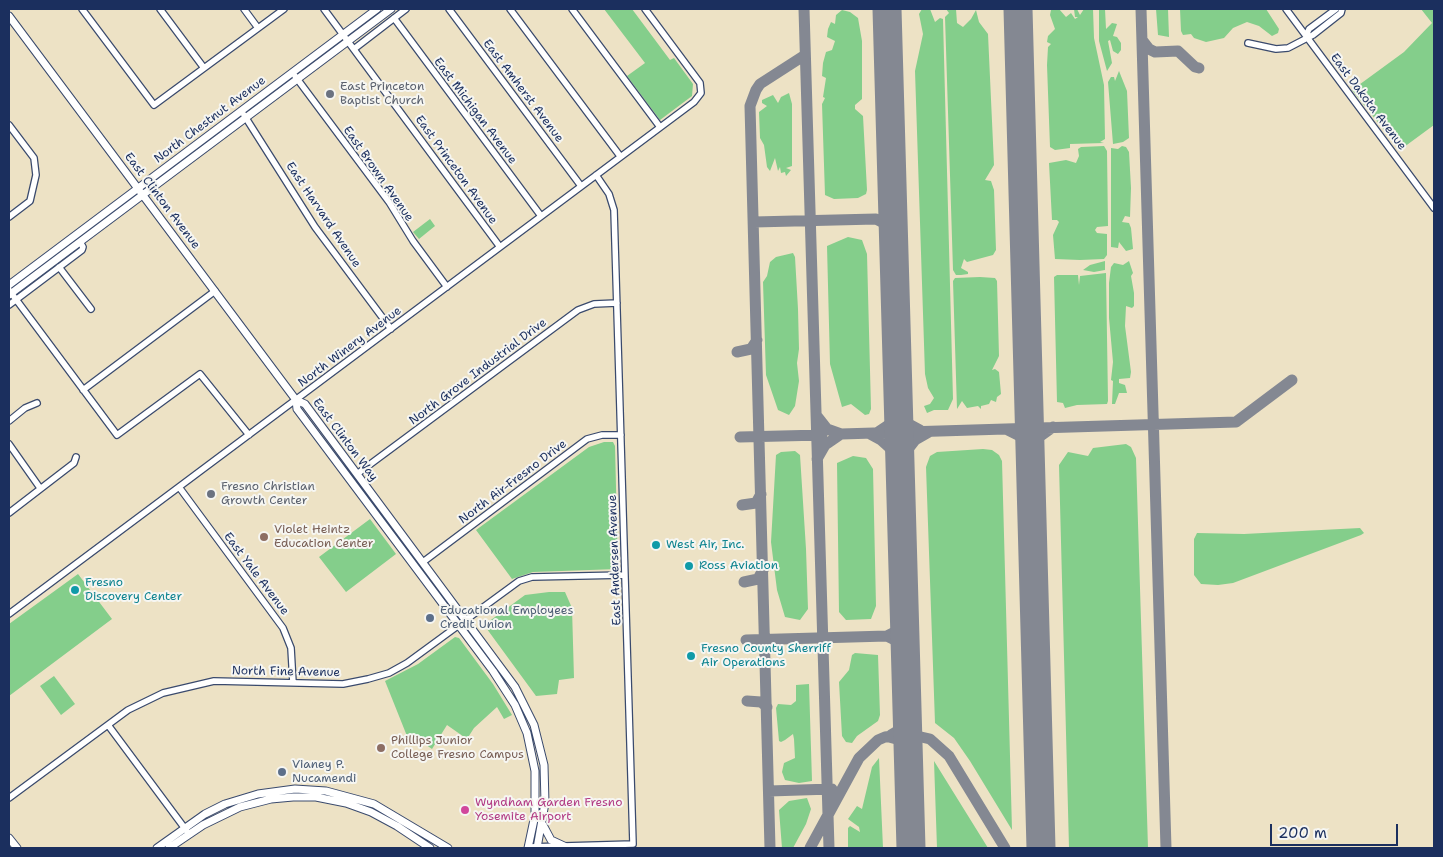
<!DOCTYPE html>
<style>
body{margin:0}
#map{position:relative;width:1443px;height:857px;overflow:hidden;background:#ede2c5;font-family:"Shantell Sans",sans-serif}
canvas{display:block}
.frame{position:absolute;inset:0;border:10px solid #1b2f5e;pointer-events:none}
.scale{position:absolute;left:1270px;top:824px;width:128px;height:22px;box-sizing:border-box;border:2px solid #1b2f5e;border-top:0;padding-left:6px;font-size:15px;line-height:18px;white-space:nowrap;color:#1b2f5e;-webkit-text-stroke:4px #f6f6f2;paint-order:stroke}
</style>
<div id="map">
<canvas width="1443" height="857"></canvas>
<div class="frame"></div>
<div class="scale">200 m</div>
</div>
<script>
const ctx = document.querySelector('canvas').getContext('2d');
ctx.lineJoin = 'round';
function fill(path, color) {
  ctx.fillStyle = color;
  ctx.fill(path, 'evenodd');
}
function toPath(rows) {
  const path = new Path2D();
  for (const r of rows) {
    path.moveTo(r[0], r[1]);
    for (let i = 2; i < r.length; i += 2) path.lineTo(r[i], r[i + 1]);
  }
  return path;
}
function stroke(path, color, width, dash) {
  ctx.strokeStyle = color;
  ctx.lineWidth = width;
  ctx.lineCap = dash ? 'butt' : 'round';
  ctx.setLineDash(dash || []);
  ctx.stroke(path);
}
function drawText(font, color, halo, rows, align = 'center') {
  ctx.font = font + ' "Shantell Sans",sans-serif';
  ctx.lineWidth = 4;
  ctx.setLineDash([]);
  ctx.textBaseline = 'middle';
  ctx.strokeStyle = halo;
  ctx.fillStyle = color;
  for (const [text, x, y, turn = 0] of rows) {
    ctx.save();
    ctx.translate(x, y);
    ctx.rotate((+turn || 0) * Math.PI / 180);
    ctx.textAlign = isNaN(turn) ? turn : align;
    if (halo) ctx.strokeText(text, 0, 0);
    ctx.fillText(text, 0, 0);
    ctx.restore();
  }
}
fill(toPath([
 [604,9,632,9,670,60,674,58,693,84,692,96,660,120,627,76,645,63],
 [922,9,930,9,935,22,940,18,943,19,953,399,948,410,934,410,927,413,924,406,930,404,934,398,928,388,925,374,915,71,923,34,919,14],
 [946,9,956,9,957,23,963,27,971,19,976,10,979,22,988,34,994,165,985,180,991,181,994,190,996,250,993,255,967,262,964,259,961,268,968,272,968,274,961,275,956,275,953,270,945,17,949,13],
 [1059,9,1066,17,1071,13,1075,19,1078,17,1075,17,1074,9,1077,9,1080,15,1084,9,1093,9,1094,38,1104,85,1105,139,1100,142,1104,143,1070,144,1070,148,1055,150,1050,147,1047,65,1048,47,1051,44,1047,42,1048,36,1055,29,1050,15,1051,10],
 [1099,9,1105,9,1106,29,1112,23,1117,24,1113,36,1117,37,1121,43,1121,50,1118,54,1113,51,1110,40,1108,41,1112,63,1107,71,1099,41],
 [1156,9,1168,9,1169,37,1158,35],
 [1180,9,1266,9,1279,29,1278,33,1272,36,1259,26,1247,22,1233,28,1224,38,1206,42,1194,38,1191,34,1183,35,1181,31],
 [1421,9,1434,9,1434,125,1400,150,1352,90,1404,52,1432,23],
 [842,10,850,12,858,18,862,41,862,99,855,105,855,109,863,116,867,190,866,194,858,198,834,199,825,195,822,104,825,98,823,97,826,78,822,76,823,63,826,52,832,50,835,41,827,37,828,29,831,22,835,24,836,15],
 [1119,71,1127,91,1129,138,1123,142,1113,144,1108,82,1111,77,1114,77,1115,81],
 [789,93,792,104,792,166,786,168,791,170,786,176,785,172,781,173,780,167,778,171,775,158,770,171,767,167,764,145,760,138,759,112,767,106,762,103,762,100,773,95,778,103,781,97],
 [1104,146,1107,151,1108,226,1097,227,1095,230,1097,233,1107,234,1107,255,1104,259,1080,260,1055,259,1053,235,1059,222,1057,220,1052,220,1049,163,1066,160,1076,163,1079,156,1078,149,1081,147],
 [1122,146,1126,147,1129,152,1131,188,1130,217,1125,216,1122,222,1129,223,1131,228,1133,249,1126,251,1119,242,1118,248,1111,247,1111,148,1118,149],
 [430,219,435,226,419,239,413,232],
 [848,237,862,240,867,254,871,409,869,414,865,415,851,404,842,407,830,364,827,246],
 [793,253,795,257,798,309,799,349,797,363,799,381,795,406,789,415,778,410,766,375,763,282,767,276,770,262,776,257],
 [1105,261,1105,270,1094,272,1083,270,1090,265],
 [1129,261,1133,273,1131,276,1134,293,1134,306,1132,308,1126,306,1125,326,1131,372,1130,378,1119,379,1119,383,1125,385,1127,393,1119,393,1115,404,1112,404,1113,381,1111,380,1113,362,1109,318,1109,283,1111,267,1114,263,1123,265],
 [1106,273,1108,401,1107,404,1077,405,1065,408,1063,403,1057,402,1054,277,1057,275,1078,275,1079,285,1080,276],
 [980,277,995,278,997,281,999,356,992,370,995,369,999,372,1001,394,997,397,996,402,991,400,989,404,981,406,981,409,978,406,967,408,962,401,957,409,953,281,955,278],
 [604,442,613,442,615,446,618,569,533,572,512,579,476,530,589,447],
 [1126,444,1131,447,1136,458,1148,848,1069,848,1059,465,1068,452,1088,456,1093,448],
 [983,449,992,450,999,455,1002,461,1012,830,970,761,954,738,935,723,926,467,930,456,937,452],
 [795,451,800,455,806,549,808,609,800,620,785,617,777,590,771,542,776,455,781,452],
 [853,456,866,458,873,469,876,606,871,619,846,620,839,612,837,463],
 [370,519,396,554,346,592,319,557],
 [1360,528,1364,533,1361,535,1233,583,1218,585,1201,584,1194,575,1194,539,1197,533,1244,534],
 [78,574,112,619,9,696,9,624],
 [549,592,565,592,572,608,574,678,559,680,557,694,536,696,484,625,525,595],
 [455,637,459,638,493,684,512,715,504,719,497,707,474,728,467,739,447,725,432,749,412,735,407,736,385,681,418,664],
 [855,653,878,655,880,715,878,721,857,736,852,743,846,742,842,736,839,682,849,670,852,655],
 [54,676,75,704,61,715,40,686],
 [809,684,812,781,799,783,785,780,782,772,784,763,795,758,794,739,793,734,785,740,781,742,779,741,776,708,778,704,791,705,796,701,796,685],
 [879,758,883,848,848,848,848,828,850,826,860,832,859,827,848,819,857,806,862,809,872,767],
 [934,761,988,848,937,848],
 [807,798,811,809,806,824,793,848,782,848,779,810,789,801]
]), '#84ce8b');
stroke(toPath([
 [804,9,829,848],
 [882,9,888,25],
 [1141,9,1166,848],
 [1018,12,1020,9],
 [1142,40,1149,49,1155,52,1178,51,1195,67,1199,68],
 [754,222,876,219,886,224,894,238],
 [737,352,751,349,757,340],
 [898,408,907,423,920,430],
 [816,415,827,429,841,434],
 [1008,430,1020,436,1031,453],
 [878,432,893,422,898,408],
 [870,434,881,440,891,449,900,468],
 [740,437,822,435],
 [1031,453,1039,437,1053,427],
 [817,459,825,445,841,434,1236,422,1292,380],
 [900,468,901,459,908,449,915,440,929,432],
 [742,505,756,503,761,494],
 [744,582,758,579,764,568],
 [887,636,897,631,905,618],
 [746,640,887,636,897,641,906,655],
 [747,701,761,702,767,707],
 [891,735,901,729,907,717],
 [889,737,900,740,909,758],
 [769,791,832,789],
 [770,848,750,106,756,90,760,84,805,55],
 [810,848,859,758,878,740,885,737,908,734,930,739,949,756,1005,848]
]), '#848892', 11);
stroke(toPath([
 [887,9,911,848],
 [1018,9,1041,848]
]), '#848892', 29);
const minor = toPath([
 [82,9,154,105,284,9],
 [160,9,204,68],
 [244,9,258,28],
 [324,9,500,247],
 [449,9,581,186],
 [510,9,620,156],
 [572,9,660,127],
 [1286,9,1434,208],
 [394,18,541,216],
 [1306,36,1309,29,1336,9],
 [1248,43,1276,49,1288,48,1313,35,1341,13,1342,9],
 [354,49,406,9],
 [295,76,389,202,413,241,447,287],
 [244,115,315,227,391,329],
 [9,125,34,158,36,175,30,201,9,217],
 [59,267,91,309],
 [9,290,117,435,200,374,249,435],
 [9,305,82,250,83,247,80,242],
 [83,390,215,291],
 [9,421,25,408,37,403],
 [9,444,40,488],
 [357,474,578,310,594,304,617,303],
 [179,487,283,628,291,648,293,683],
 [9,513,74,463,76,457],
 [423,562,587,439,602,435,621,435],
 [9,614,694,102,701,93,700,83,645,9],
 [108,725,189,834],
 [9,798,128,710,163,693,214,681,343,684,368,679,389,673,407,663,519,581,532,577,625,575],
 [528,847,633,844,614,210,609,194,596,175]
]);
const major = toPath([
 [9,16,284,384,296,400,305,404,515,687,534,725,544,765,545,803,537,848],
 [9,285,377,9],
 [9,295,391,9],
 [296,400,297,409,493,671,515,705,527,733,535,771,535,815,528,848],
 [543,825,551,840,564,846],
 [9,838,17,848],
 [157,848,205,814,225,804,258,794,295,789,326,791,374,804,448,848],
 [169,848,203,825,240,807,271,799,293,797,316,797,346,803,371,812,397,826,430,848]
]);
stroke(minor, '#3a4a6d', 8);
stroke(major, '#3a4a6d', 9);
stroke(minor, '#fff', 5.5);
stroke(major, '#fff', 7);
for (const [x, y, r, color] of [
 [330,94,5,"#6b7280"],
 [211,494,5,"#6b7280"],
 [264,537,5,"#8d6e63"],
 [656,545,5,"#0f9aa8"],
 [689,566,5,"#0f9aa8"],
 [75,590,5,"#0f9aa8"],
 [430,618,5,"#5c6f8a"],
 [691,656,5,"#0f9aa8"],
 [381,748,5,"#8d6e63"],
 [282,772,5,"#5c6f8a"],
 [465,810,5,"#d1479c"]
]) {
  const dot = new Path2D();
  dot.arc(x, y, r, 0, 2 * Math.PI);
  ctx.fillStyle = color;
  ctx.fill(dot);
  stroke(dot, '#f6f6f2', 2);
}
drawText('12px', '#5b616d', '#f6f6f2', [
 ["East Princeton",340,87],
 ["Baptist Church",340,101],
 ["Fresno Christian",221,487],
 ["Growth Center",221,501]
], 'left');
drawText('12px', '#1b2f5e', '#f6f6f2', [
 ["East Amherst Avenue",523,91,53],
 ["East Dakota Avenue",1368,102,53],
 ["East Michigan Avenue",475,111,53],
 ["North Chestnut Avenue",210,120,-37],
 ["East Princeton Avenue",456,170,54],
 ["East Brown Avenue",378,174,55],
 ["East Clinton Avenue",162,201,53],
 ["East Harvard Avenue",323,215,56],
 ["North Winery Avenue",350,347,-37],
 ["North Grove Industrial Drive",478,372,-37],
 ["East Clinton Way",345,440,53],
 ["North Air-Fresno Drive",513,482,-37],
 ["East Andersen Avenue",615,560,-92],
 ["East Yale Avenue",256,574,53],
 ["North Fine Avenue",286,672,1]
]);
drawText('12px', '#785e54', '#f6f6f2', [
 ["Violet Heintz",274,530],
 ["Education Center",274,544],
 ["Phillips Junior",391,741],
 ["College Fresno Campus",391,755]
], 'left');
drawText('12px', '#0d838f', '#f6f6f2', [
 ["West Air, Inc.",666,545],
 ["Ross Aviation",699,566],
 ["Fresno",85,583],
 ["Discovery Center",85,597],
 ["Fresno County Sherriff",701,649],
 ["Air Operations",701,663]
], 'left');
drawText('12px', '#4e5e75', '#f6f6f2', [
 ["Educational Employees",440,611],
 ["Credit Union",440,625],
 ["Vianey P.",292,765],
 ["Nucamendi",292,779]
], 'left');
drawText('12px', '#b23c85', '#f6f6f2', [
 ["Wyndham Garden Fresno",475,803],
 ["Yosemite Airport",475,817]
], 'left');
</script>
